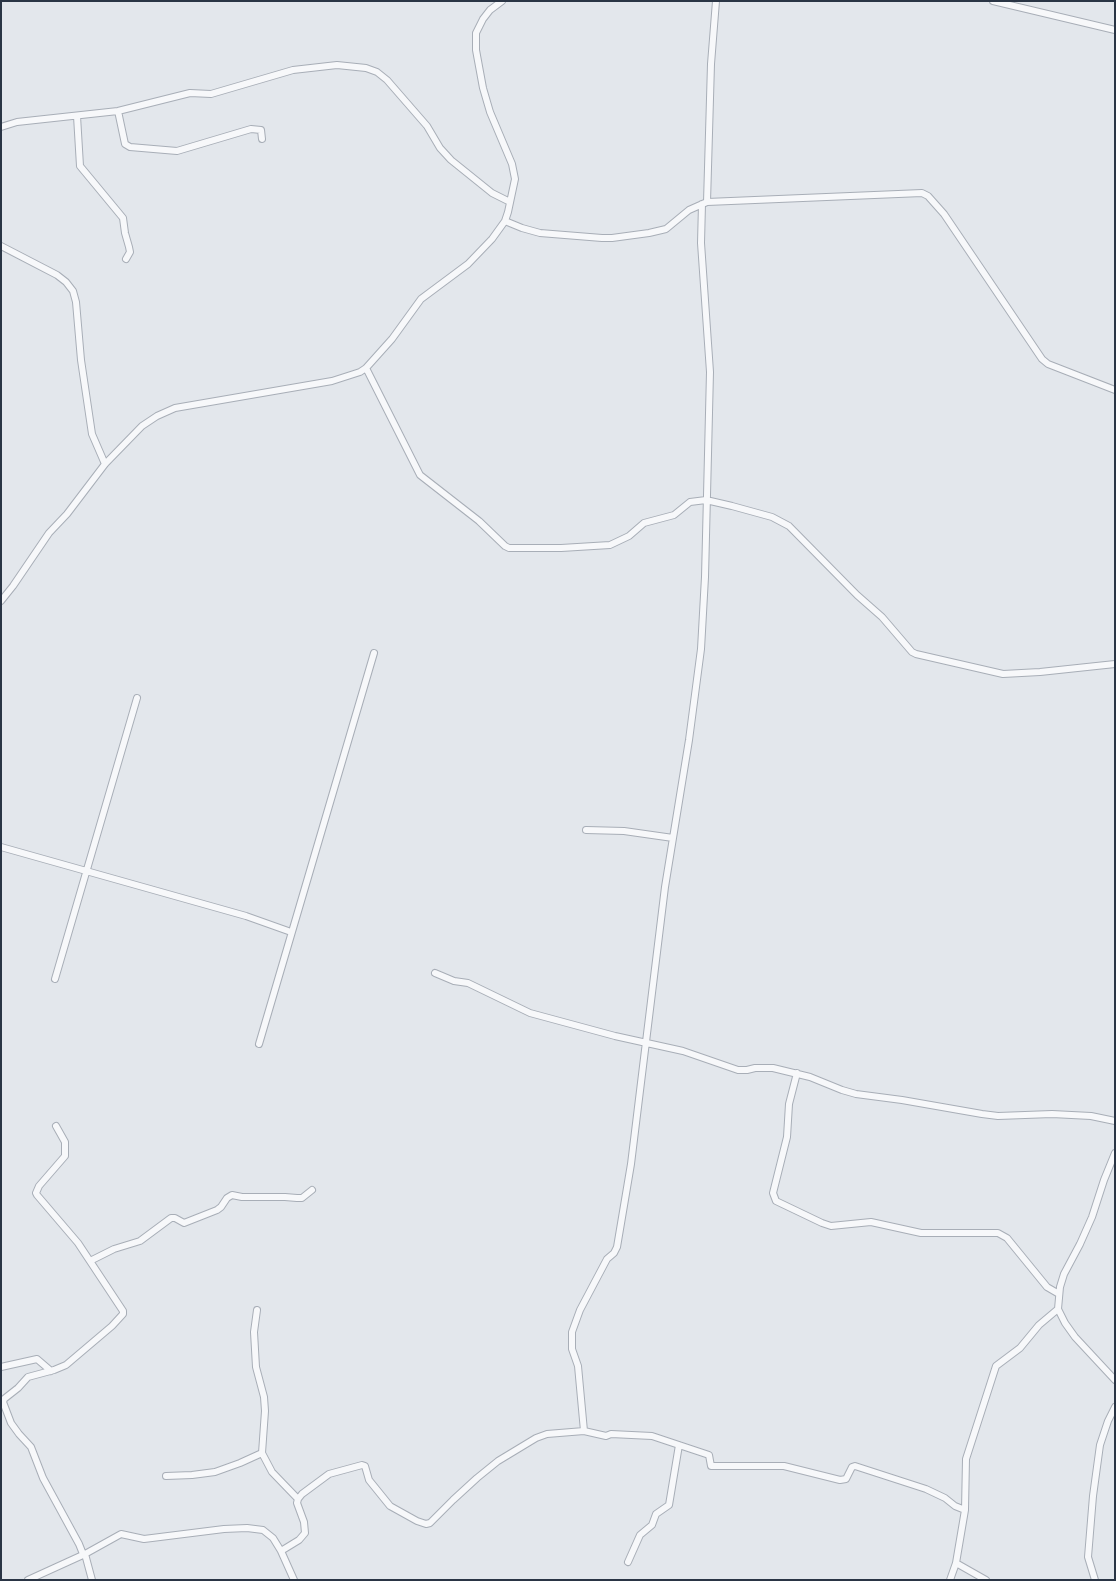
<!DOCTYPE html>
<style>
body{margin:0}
#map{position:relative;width:1116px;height:1581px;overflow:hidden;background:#e3e7ec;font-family:"Space Grotesk",sans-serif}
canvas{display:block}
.frame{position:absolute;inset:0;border:2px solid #2a3545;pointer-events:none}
</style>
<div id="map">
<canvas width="1116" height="1581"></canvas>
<div class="frame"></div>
</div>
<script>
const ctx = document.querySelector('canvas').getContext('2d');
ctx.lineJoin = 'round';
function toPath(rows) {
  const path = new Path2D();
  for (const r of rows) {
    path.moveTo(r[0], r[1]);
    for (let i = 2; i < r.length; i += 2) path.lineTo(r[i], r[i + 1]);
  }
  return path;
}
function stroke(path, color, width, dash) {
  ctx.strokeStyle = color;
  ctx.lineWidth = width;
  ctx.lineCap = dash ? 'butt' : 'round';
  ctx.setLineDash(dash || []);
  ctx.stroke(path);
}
const minor = toPath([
 [993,1,1115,30],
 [118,111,125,144,130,147,177,151,251,129,261,130,262,139],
 [77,116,80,166,123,218,125,233,129,247,130,252,126,259],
 [1,127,17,122,118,111,190,93,211,94,293,70,337,65,366,68,377,72,387,80,427,126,440,148,451,160,492,193,510,202],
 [707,202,711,64,716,1],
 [505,221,522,228,540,233,602,238,612,238,649,233,666,229,689,210,707,202,922,193,928,196,944,214,1042,359,1048,364,1115,390],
 [1,246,57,275,66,282,73,291,76,302,81,360,92,434,105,464],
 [366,368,420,475,479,521,505,546,509,548,561,548,610,545,629,536,644,523,674,515,690,502,706,500,732,506,772,517,789,526,857,595,882,617,912,652,916,654,1003,674,1040,672,1115,664],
 [1,601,13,586,49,533,67,514,105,464,142,426,157,416,175,408,332,381,360,372,366,368,392,339,421,299,468,264,492,239,505,221,508,212,515,179,512,164,490,112,483,88,476,50,476,33,483,19,490,10,502,1],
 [586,830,624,831,673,838],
 [1,847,246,916,291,932],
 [435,973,454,981,468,983,530,1013,615,1036,683,1051,738,1070,747,1070,755,1068,773,1068,810,1077,842,1090,856,1094,902,1100,982,1114,998,1116,1052,1114,1091,1116,1115,1121],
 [55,979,137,698],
 [259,1044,374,653],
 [797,1073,789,1104,787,1137,773,1193,776,1201,822,1223,831,1226,871,1222,921,1233,998,1233,1007,1238,1047,1287,1059,1294],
 [56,1126,65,1142,65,1156,39,1186,36,1193,37,1195,78,1243,123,1311,123,1314,112,1326,66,1365,54,1370,28,1377,18,1388,4,1399,3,1402,11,1423,19,1434,31,1447,43,1478,79,1544,83,1554],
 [1115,1153,1104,1180,1092,1217,1080,1244,1064,1274,1060,1287,1058,1309,1065,1323,1075,1337,1115,1380],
 [90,1261,114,1249,140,1241,171,1218,175,1218,184,1223,217,1210,221,1207,227,1198,232,1195,242,1197,285,1197,297,1198,302,1198,312,1190],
 [257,1310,254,1332,256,1367,264,1397,265,1411,262,1453,272,1472,298,1499],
 [1,1367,37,1359,51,1371],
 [584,1431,578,1366,572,1349,572,1332,580,1310,607,1259,614,1253,617,1247,631,1164,665,887,689,740,701,649,705,577,710,372,701,243,702,204],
 [166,1476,192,1475,215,1472,240,1463,262,1453],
 [281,1551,299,1540,305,1533,304,1522,297,1503,298,1499,302,1494,329,1474,362,1465,365,1466,369,1480,390,1506,417,1521,426,1524,430,1523,453,1500,477,1478,498,1461,536,1438,547,1434,584,1431,606,1436,611,1434,652,1436,709,1455,711,1466,784,1466,840,1480,846,1479,852,1467,855,1466,926,1489,945,1498,955,1506,965,1510,966,1459,996,1366,1020,1348,1039,1325,1058,1309],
 [85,1554,92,1580],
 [628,1562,640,1535,652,1525,656,1514,669,1505,679,1445],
 [956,1563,986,1580],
 [28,1580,85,1554,121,1534,144,1539,224,1529,247,1528,263,1530,273,1538,281,1551,294,1580],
 [950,1580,956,1563,965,1510],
 [1095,1580,1088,1557,1093,1496,1100,1445,1108,1421,1115,1407]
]);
stroke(minor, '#a8aeb7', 8);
stroke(minor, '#f7f8fa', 6);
</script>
